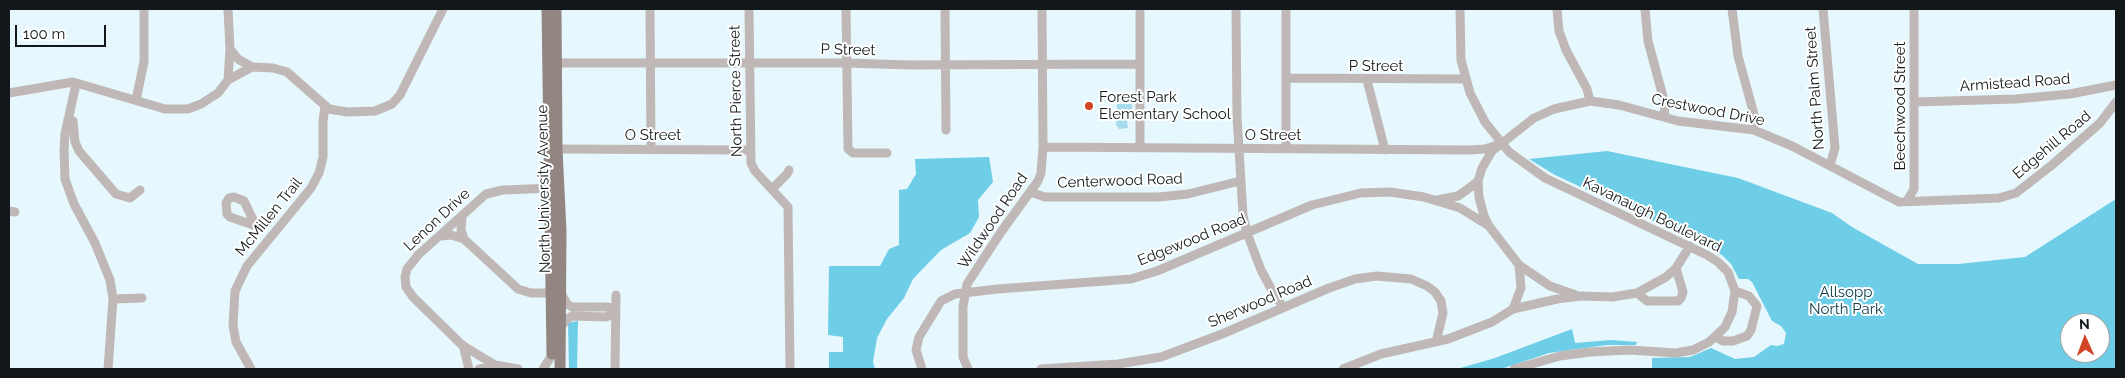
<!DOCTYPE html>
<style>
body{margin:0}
#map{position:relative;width:2125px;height:378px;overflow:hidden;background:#e6f8fd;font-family:Raleway,sans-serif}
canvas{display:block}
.frame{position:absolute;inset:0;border:10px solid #12181a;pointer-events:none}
.north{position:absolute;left:2060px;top:313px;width:50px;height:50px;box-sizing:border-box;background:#fff;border:1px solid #a0a3a3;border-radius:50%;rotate:358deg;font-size:14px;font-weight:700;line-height:20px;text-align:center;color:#12181a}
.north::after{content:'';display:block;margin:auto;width:18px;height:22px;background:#cf4525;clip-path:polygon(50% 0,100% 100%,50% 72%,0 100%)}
.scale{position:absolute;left:15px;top:25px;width:91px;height:22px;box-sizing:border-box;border:2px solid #12181a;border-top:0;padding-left:6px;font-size:15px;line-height:18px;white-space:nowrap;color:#12181a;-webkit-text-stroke:4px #fff;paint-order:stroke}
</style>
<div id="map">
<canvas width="2125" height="378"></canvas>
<div class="frame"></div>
<div class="north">N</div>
<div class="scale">100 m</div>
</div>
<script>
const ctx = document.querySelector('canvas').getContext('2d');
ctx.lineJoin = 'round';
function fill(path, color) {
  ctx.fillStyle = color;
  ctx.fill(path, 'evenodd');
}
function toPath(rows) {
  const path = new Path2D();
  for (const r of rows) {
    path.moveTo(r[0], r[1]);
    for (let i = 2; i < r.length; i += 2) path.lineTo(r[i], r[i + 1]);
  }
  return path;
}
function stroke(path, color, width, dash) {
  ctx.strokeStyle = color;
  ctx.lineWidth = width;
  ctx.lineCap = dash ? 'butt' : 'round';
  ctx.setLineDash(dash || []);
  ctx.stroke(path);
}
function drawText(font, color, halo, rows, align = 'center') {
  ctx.font = font + ' Raleway,sans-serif';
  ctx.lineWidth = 4;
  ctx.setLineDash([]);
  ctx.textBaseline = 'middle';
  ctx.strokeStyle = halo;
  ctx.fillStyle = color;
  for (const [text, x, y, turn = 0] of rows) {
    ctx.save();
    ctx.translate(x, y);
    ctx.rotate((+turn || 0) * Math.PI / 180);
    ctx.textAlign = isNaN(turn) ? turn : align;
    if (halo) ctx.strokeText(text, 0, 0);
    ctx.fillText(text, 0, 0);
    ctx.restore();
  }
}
fill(toPath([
 [1117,104,1132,104,1132,120,1127,120,1128,128,1119,129,1116,125]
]), '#a6dcec');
fill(toPath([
 [1607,151,1738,178,1832,213,1852,227,1918,264,1958,264,2025,257,2116,199,2116,369,1652,369,1652,358,1690,357,1711,348,1735,359,1754,357,1771,345,1777,346,1784,344,1786,333,1781,326,1772,321,1752,282,1748,279,1739,279,1731,264,1722,255,1692,239,1555,175,1529,159],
 [2070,323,2100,323,2100,353,2070,353],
 [989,157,993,182,978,200,979,217,970,233,941,250,913,279,904,298,887,319,877,338,873,362,875,369,829,369,829,352,843,352,843,337,828,335,829,266,880,266,889,249,899,245,899,190,907,189,916,174,915,159],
 [578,321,577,369,569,369,568,323],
 [1572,329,1575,343,1611,340,1637,342,1636,345,1607,345,1549,353,1501,369,1457,369,1495,358]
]), '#6ecde7');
stroke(toPath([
 [650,9,651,148],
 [749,9,751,163,755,171,788,207,790,369],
 [846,9,848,149,853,153,887,153],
 [945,9,946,130],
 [1140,9,1140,148],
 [1236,9,1237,117,1243,215,1247,233,1261,270,1274,294,1283,307],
 [1460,9,1461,60,1470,93,1485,122,1509,152,1545,178,1707,255,1718,262,1728,272,1735,291,1732,312,1725,327,1709,342,1693,350,1676,353,1629,350,1590,352,1560,356,1514,369],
 [1557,9,1559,31,1566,50,1587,89,1590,101],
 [1645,9,1648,41,1665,104,1664,117],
 [1732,9,1738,56,1755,118,1754,130],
 [1823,9,1835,148,1830,165],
 [230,49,238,59,252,67,273,68,287,72,329,109,347,112,375,111,392,104,400,95,443,9],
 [556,63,847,63,910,65,1140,64],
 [1286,78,1466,79],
 [228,80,252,67],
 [1367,80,1385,150],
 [76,84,65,134,64,151,65,179,74,204,95,243,110,280,113,299,108,369],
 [9,93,73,82,165,109,188,109,201,104,218,93,228,80,230,49,228,9],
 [136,100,144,62,144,9],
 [1914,102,2016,99,2070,94,2116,85],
 [68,119,73,121,75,142,79,151,116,194,130,198,140,190],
 [1043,147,1470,150,1485,149,1497,145],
 [1286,148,1286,9],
 [557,149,749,150],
 [1478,181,1479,197,1484,216,1489,226,1519,265,1550,286,1576,295],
 [772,189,787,174,789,170],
 [1030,192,1045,197,1159,197,1188,194,1240,181],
 [234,197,244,201,256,226,230,217,227,214,226,203,229,198,234,197],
 [1437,200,1458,196,1472,186,1478,181,1482,168,1492,151,1534,118,1554,109,1590,101,1619,105,1678,121,1754,130,1792,146,1899,202,1999,198,2016,193,2052,165,2100,123,2116,102],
 [1907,201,1914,189,1914,9],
 [9,211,15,212],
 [462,216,461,230,464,239],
 [441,236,451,235,464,239,518,289,531,293,552,293],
 [1637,293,1647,301,1678,301,1681,298,1683,292,1676,268],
 [113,299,142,298],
 [1513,309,1521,288,1519,265],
 [560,329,566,320,572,316,606,317,616,312,613,308,607,307,572,307,567,304,561,293],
 [1716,337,1723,341,1733,341,1747,336,1751,330,1757,306,1749,296,1735,291],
 [463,345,469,369],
 [251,369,236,342,233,325,235,291,247,266,311,188,319,173,323,157,323,121,325,107],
 [479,369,495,365],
 [518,369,495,365,462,345,413,297,406,287,405,277,407,269,418,255,486,194,503,190,554,188],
 [543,369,552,355],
 [615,369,616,295],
 [922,369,916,350,919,337,941,301,955,294,998,289,1131,279,1157,271,1312,205,1361,193,1390,192,1424,197,1460,208,1489,226],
 [968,369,963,357,963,307,967,284,1001,232,1038,181,1041,173,1043,147,1042,9],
 [1041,369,1118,364,1161,357,1222,334,1329,288,1355,279,1377,276,1411,279,1427,286,1435,292,1441,301,1443,313,1436,342],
 [1343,369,1381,354,1448,339,1492,322,1513,309,1557,299,1581,296,1612,297,1637,293,1666,277,1676,268,1690,246]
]), '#bfb8b6', 9);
stroke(toPath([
 [547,9,552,354],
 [556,9,557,149,561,231,560,369]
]), '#928582', 11);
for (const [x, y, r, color] of [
 [1089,106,5,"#cf4525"]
]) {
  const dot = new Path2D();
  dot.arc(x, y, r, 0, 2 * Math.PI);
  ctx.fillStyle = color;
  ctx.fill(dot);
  stroke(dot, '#fff', 2);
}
drawText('15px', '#12181a', '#fff', [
 ["P Street",848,50,1],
 ["P Street",1376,66],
 ["Armistead Road",2015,83,-4],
 ["North Palm Street",1815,88,-94],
 ["North Pierce Street",736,91,-91],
 ["Beechwood Street",1900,106,-90],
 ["Crestwood Drive",1708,110,11],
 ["O Street",653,135],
 ["O Street",1273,135],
 ["Edgehill Road",2052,145,-40],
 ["Centerwood Road",1120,181,-2],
 ["North University Avenue",544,189,-91],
 ["Kavanaugh Boulevard",1652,215,26],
 ["McMillen Trail",269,217,-51],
 ["Lenon Drive",437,220,-43],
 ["Wildwood Road",993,221,-56],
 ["Edgewood Road",1192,240,-22],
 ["Sherwood Road",1260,302,-23]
]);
drawText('15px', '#12181a', '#fff', [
 ["Forest Park",1099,97],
 ["Elementary School",1099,114]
], 'left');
drawText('15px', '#14404b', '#fff', [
 ["Allsopp",1846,292],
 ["North Park",1846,309]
]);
</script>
